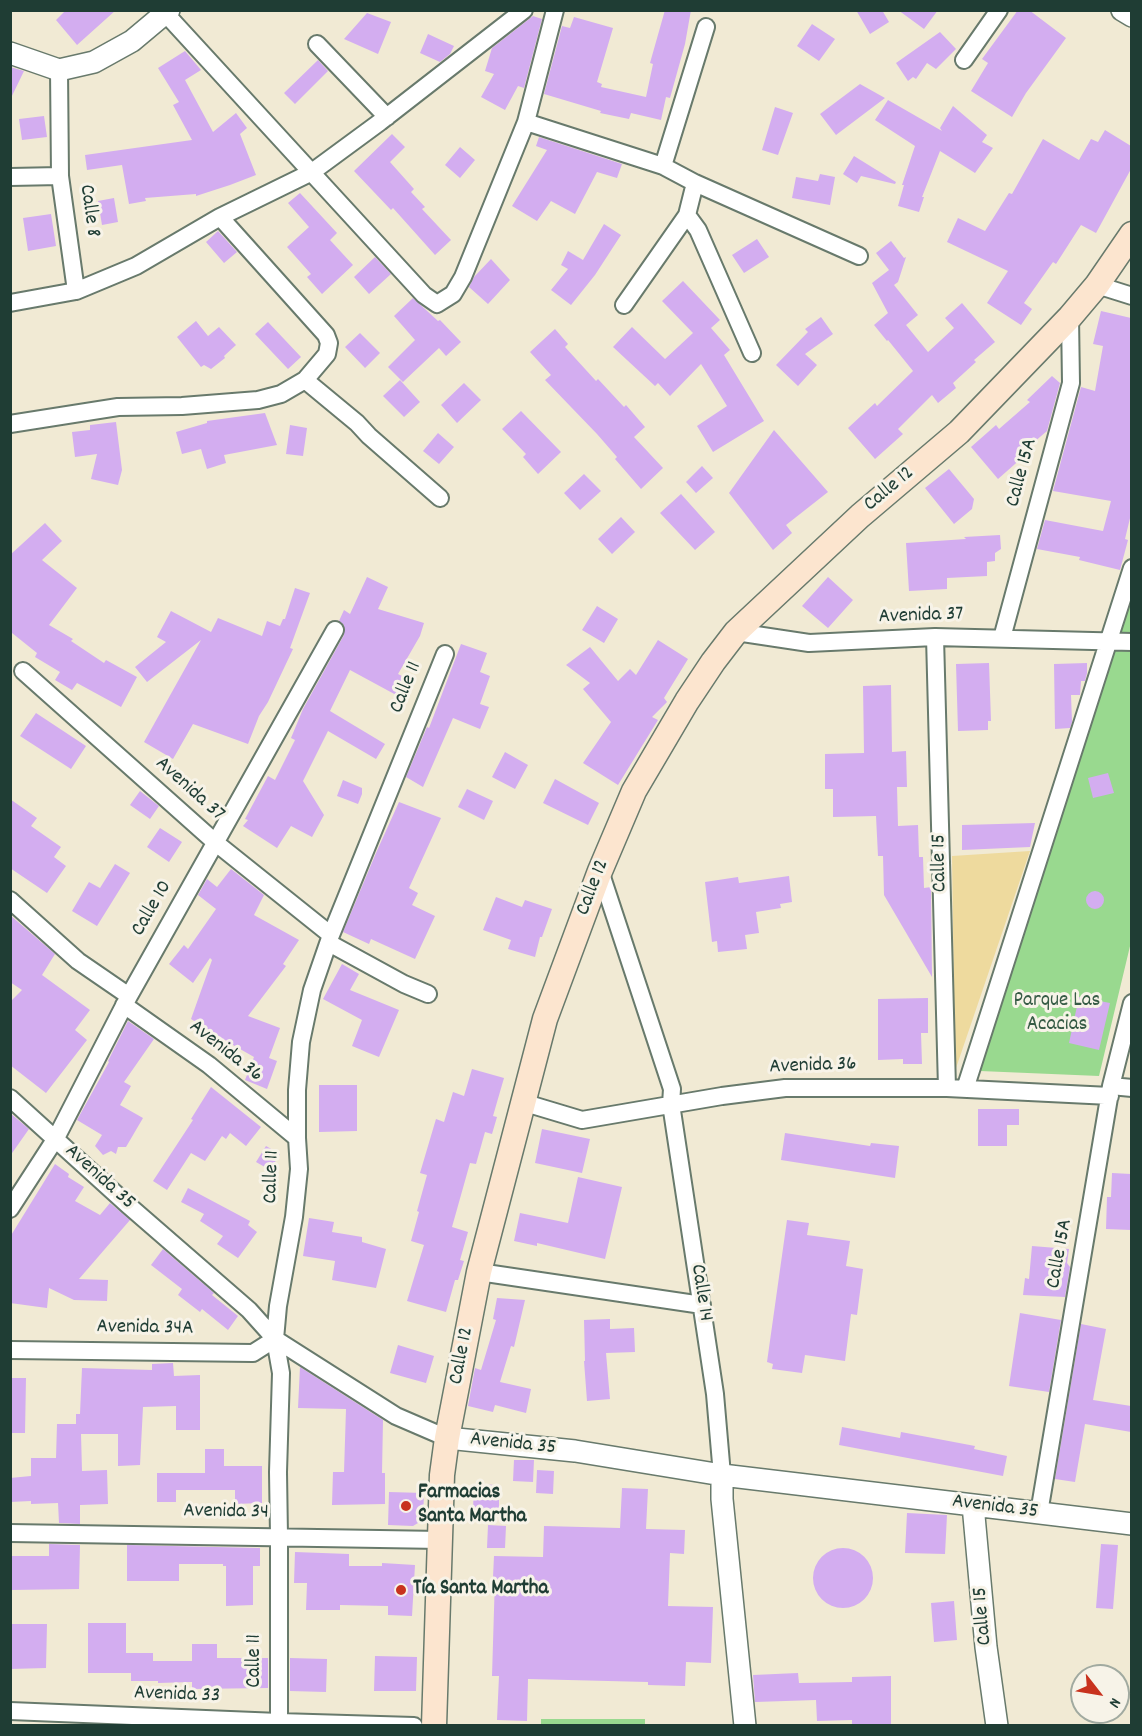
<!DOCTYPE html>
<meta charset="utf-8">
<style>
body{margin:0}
#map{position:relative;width:1142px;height:1736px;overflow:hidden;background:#f1ead4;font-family:Dekko,sans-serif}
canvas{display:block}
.frame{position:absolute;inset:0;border:12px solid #1f3d34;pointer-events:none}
.north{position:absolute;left:1070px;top:1664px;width:60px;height:60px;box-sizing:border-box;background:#f7f3e8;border:2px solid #a1aaa0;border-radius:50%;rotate:121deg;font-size:16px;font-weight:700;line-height:24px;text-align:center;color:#1f3d34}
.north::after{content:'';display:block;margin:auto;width:21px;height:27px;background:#c8321e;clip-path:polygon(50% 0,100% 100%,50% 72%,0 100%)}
</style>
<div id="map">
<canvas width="1142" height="1736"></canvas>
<div class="frame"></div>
<div class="north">N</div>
</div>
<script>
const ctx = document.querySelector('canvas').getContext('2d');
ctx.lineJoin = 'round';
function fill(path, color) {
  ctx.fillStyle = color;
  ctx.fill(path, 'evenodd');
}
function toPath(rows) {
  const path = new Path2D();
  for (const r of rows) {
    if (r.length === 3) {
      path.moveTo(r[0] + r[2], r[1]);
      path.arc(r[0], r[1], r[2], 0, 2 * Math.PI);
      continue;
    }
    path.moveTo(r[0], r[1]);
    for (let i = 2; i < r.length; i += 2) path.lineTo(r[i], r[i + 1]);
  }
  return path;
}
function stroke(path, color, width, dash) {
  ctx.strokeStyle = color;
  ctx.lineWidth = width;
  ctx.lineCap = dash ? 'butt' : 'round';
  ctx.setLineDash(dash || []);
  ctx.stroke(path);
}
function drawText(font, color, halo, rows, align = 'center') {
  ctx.font = font + ' Dekko,sans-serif';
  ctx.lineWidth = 6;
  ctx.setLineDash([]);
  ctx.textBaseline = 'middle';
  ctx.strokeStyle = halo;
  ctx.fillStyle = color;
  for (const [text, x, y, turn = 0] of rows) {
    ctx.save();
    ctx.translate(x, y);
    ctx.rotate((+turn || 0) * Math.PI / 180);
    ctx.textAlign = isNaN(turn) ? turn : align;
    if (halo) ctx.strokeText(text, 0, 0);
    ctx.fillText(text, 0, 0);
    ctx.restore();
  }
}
fill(toPath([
 [1131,600,1131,942,1099,1076,980,1071,1109,664],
 [541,1719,645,1719,645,1725,541,1725]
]), '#99d98f');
fill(toPath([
 [1030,851,955,1071,952,856]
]), '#eeda9e');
fill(toPath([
 [66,10,116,10,77,45,56,20],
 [665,10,691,10,685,44,670,98,666,97,661,120,631,113,629,119,600,113,601,111,544,94,562,26,570,28,574,17,613,28,597,82,602,84,601,87,646,97,653,64,650,63],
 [856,10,882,10,889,22,870,34],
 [898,10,938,10,924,29],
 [1018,10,1029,10,1066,38,1026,93,1012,117,971,91,988,63,982,59],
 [367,13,391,22,378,54,344,39],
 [533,16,542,19,524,88,518,86,505,110,481,97,494,74,485,71,492,48],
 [812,24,835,39,819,61,797,46],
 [940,32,956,49,936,69,927,63,916,79,913,77,908,81,896,63],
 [428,34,454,46,450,54,440,62,420,53],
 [185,51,201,70,185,80,213,132,236,113,247,128,240,134,256,175,230,185,196,196,196,194,145,198,146,201,129,204,122,165,87,170,85,155,192,140,173,105,179,102,158,68],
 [318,60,328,71,295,104,284,93],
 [10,67,24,71,10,100],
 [860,84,885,98,836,135,820,114],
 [888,100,942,131,940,128,953,106,987,135,982,142,993,148,975,173,940,151,922,197,924,197,919,212,898,206,904,185,902,185,915,146,875,120],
 [775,107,793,113,778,155,762,150],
 [44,116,47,137,22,140,19,119],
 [1105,130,1131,146,1131,169,1096,233,1081,225,1056,264,1053,262,1024,303,1032,309,1021,325,987,303,1008,271,947,242,958,218,985,231,1009,193,1012,194,1043,139,1079,160,1091,139,1098,142],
 [392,134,405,147,390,162,414,189,411,192,425,207,422,209,451,240,435,255,393,208,391,210,354,171],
 [539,137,622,164,617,178,597,172,575,214,551,201,537,221,512,206,547,150,536,146],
 [460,147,475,160,460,178,445,165],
 [854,156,896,182,895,184,861,176,857,183,843,174],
 [820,174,835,177,830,205,792,198,796,177,818,181],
 [300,193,337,233,330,240,353,265,322,294,307,277,311,274,287,247,309,227,288,203],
 [114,198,118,222,102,225,98,201],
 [51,214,56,246,28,251,23,218],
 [604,224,621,235,595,275,571,305,551,290,568,269,561,265,568,251,583,260],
 [218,231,237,252,224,263,206,242],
 [757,239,769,257,744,273,732,255],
 [891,241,904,258,906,257,898,282,894,285,918,315,906,325,928,352,954,328,945,318,962,303,995,342,974,360,976,362,953,383,956,388,938,403,932,395,898,429,903,434,875,459,848,428,875,403,877,406,913,371,888,340,887,341,874,325,888,313,872,283,889,270,876,253],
 [375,257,391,274,369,294,354,277],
 [491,259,510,280,488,304,469,287,474,277],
 [683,281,720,320,711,328,730,350,724,355,764,421,713,452,697,426,727,406,701,364,670,396,658,383,655,386,613,347,632,327,665,359,693,333,662,301],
 [413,298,438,321,440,320,461,342,446,356,439,348,403,382,388,367,415,340,394,316],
 [1101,311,1131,318,1131,514,1125,539,1128,540,1120,570,1079,560,1080,557,1037,549,1045,520,1103,531,1111,501,1053,491,1081,387,1095,391,1103,346,1093,344],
 [821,317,833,334,805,354,817,365,798,386,776,365,808,332,805,329],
 [196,321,208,336,219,327,236,345,224,356,225,358,211,369,204,365,201,367,177,337],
 [268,322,301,357,288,369,255,334],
 [555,329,568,344,565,347,596,381,598,379,624,407,626,405,645,427,634,437,663,468,641,489,615,459,617,457,597,434,545,380,551,375,530,352],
 [360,333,380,353,365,368,345,347],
 [1052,376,1060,383,1047,431,1020,454,1023,457,998,479,971,447,996,425,999,429,1030,402,1027,400],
 [400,380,420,402,404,417,383,396],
 [464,383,481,400,457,423,441,405],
 [521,411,561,452,538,474,523,457,526,454,502,429],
 [265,413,277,445,224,455,226,463,207,469,201,449,182,454,176,432,207,423,207,421],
 [116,422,122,470,118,485,91,479,97,454,75,457,72,432,90,430,90,425],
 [290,425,307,428,303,456,286,454],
 [774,430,828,492,786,525,792,533,773,550,729,493],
 [438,433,454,447,439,464,423,451],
 [702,466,713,478,696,493,686,482],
 [949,469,974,499,972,509,954,524,925,488],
 [584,474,601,491,580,510,564,493],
 [681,494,715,532,695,550,660,513],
 [621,517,635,532,612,554,598,539],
 [45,523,62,541,42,560,77,588,49,625,73,639,71,641,104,663,106,660,137,677,121,707,77,683,72,690,55,680,60,672,35,657,37,653,12,633,10,630,10,555],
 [1000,535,1001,549,995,553,995,561,987,562,987,576,947,578,947,589,909,591,906,543,966,539,964,537],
 [367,577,388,587,378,609,424,623,420,636,398,674,408,679,398,696,350,670,330,711,385,744,376,759,328,731,303,781,324,815,312,837,291,826,277,848,243,826,248,820,245,819,268,776,275,780,295,740,291,738,303,709,344,635,344,625,339,621,344,610,350,614],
 [828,577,853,600,828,628,802,606],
 [295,588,310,593,290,648,293,649,268,702,259,716,248,744,193,724,173,759,144,742,201,640,147,682,135,667,166,642,157,637,171,611,211,632,218,618,262,636,267,621,280,626,283,619,285,619],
 [597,606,618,619,604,643,582,630],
 [658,640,688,659,664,698,667,702,652,717,658,720,618,785,583,763,611,722,583,689,590,683,566,665,590,647,618,681,630,669,636,675],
 [461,644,487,653,480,672,490,676,480,704,489,707,480,729,453,718,423,787,406,777,427,727,429,728],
 [989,663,991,721,988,721,988,730,958,731,956,664],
 [1087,663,1087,673,1085,681,1081,681,1080,695,1071,695,1072,722,1070,728,1055,729,1054,664],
 [891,685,892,752,906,751,907,787,897,787,898,826,918,825,919,857,923,857,924,888,931,887,932,977,884,895,883,856,878,856,876,816,833,817,833,789,825,789,825,754,864,753,863,686],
 [36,713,86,746,71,769,20,736],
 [505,752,528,765,515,789,492,777],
 [1108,773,1114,793,1093,798,1088,778],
 [555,779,599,803,588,825,543,803],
 [343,780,362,788,362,794,358,804,337,796],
 [467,789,493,801,484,820,458,807],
 [140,791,159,806,150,819,130,805],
 [10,799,37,818,31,826,61,847,54,857,66,866,47,893,10,868],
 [399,802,441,818,409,888,418,893,412,905,435,916,415,959,371,939,369,944,343,932,376,853],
 [1035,823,1030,847,962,850,962,825],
 [160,828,182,842,169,862,147,847],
 [115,864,130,873,97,926,72,911,89,882,100,888],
 [231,869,264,895,254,915,299,940,283,964,286,966,248,1016,280,1028,269,1058,277,1061,267,1089,245,1080,254,1057,233,1045,191,1019,212,960,210,958,193,983,169,964,184,945,188,949,216,909,198,895,207,879,217,887],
 [789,876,792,902,780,904,781,908,756,912,759,933,745,935,747,949,718,952,717,941,712,942,705,882,738,877,739,883],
 [1095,900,9],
 [496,897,522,907,525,900,552,909,542,937,540,937,535,957,508,949,511,940,483,930],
 [10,915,55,954,42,975,90,1010,75,1030,87,1040,46,1093,10,1065,10,1002,22,990,10,982],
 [342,964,359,974,350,990,399,1010,379,1057,352,1046,362,1020,323,999],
 [1079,997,1110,1003,1099,1050,1069,1043],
 [928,998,928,1033,921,1033,922,1064,903,1064,903,1059,878,1060,878,999],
 [128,1021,154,1039,124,1082,131,1086,120,1105,143,1118,126,1147,118,1147,116,1154,111,1151,103,1155,95,1146,102,1135,77,1120,109,1062,108,1061],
 [472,1069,504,1078,493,1116,497,1117,492,1134,485,1132,476,1164,470,1163,452,1227,468,1232,460,1260,464,1261,458,1280,455,1280,446,1312,407,1301,424,1245,411,1241,419,1212,417,1211,427,1175,420,1173,436,1119,444,1122,453,1092,464,1096],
 [319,1085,357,1085,357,1131,319,1132],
 [211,1087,261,1127,246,1146,230,1133,226,1139,222,1136,205,1161,191,1153,167,1190,153,1181,193,1120,191,1119],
 [978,1109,1019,1109,1019,1125,1007,1125,1007,1146,978,1146],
 [10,1113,29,1129,10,1156],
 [542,1129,590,1139,582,1173,535,1163],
 [785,1133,870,1146,871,1143,899,1146,895,1178,781,1160],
 [266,1146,280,1154,270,1170,256,1162],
 [55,1164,69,1174,68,1177,84,1187,75,1201,100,1215,110,1203,130,1220,79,1279,108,1280,107,1301,74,1300,49,1288,47,1308,10,1303,10,1237],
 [1112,1173,1131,1174,1131,1230,1106,1229,1107,1197,1111,1197],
 [578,1177,622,1187,605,1259,537,1243,537,1246,514,1241,520,1213,568,1223],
 [188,1188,250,1221,248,1225,257,1232,238,1258,217,1244,223,1236,200,1221,204,1214,181,1202],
 [309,1218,334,1222,332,1232,362,1237,362,1242,386,1249,376,1288,332,1280,335,1261,303,1256],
 [787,1220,809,1223,807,1235,850,1241,846,1266,863,1269,857,1315,851,1314,845,1361,805,1355,802,1373,772,1369,773,1364,767,1362],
 [1032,1246,1069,1249,1067,1263,1070,1267,1065,1297,1023,1295,1025,1278,1029,1279],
 [163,1249,214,1293,212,1295,238,1316,228,1330,202,1309,200,1312,178,1295,182,1289,151,1265],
 [497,1298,525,1300,514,1347,511,1346,500,1382,531,1389,526,1413,495,1405,493,1412,468,1406,475,1368,481,1370,496,1320,493,1319],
 [1020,1313,1061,1320,1049,1392,1009,1386],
 [610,1319,610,1329,634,1328,635,1352,606,1353,610,1399,587,1401,584,1361,585,1361,584,1320],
 [1081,1324,1106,1329,1093,1400,1131,1406,1131,1432,1085,1424,1075,1482,1055,1479],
 [398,1345,434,1356,426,1383,390,1373],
 [173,1363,174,1376,200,1375,200,1430,176,1430,176,1406,143,1407,140,1465,118,1466,118,1434,81,1434,82,1471,107,1470,108,1504,80,1505,80,1524,59,1523,58,1503,31,1504,31,1501,10,1502,10,1478,31,1476,31,1458,56,1458,57,1424,76,1424,76,1414,80,1414,82,1368,152,1370,152,1364],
 [300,1367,383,1420,382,1473,385,1473,385,1504,332,1505,333,1472,344,1472,346,1409,298,1408],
 [10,1378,26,1378,25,1433,10,1433],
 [842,1427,900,1438,901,1432,975,1446,974,1449,1007,1456,1003,1476,839,1445],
 [205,1449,224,1449,224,1466,262,1466,262,1503,235,1504,235,1490,176,1490,176,1502,157,1502,157,1473,205,1473],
 [514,1460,534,1460,533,1482,513,1481],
 [537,1470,554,1471,553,1494,536,1493],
 [474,1484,499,1485,499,1511,473,1510],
 [622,1488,648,1489,646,1529,685,1530,684,1554,670,1553,668,1606,713,1607,711,1663,686,1662,685,1686,648,1685,648,1682,528,1679,527,1721,497,1720,499,1676,492,1676,495,1577,493,1577,494,1556,543,1557,544,1526,620,1528],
 [389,1492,424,1493,423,1520,413,1526,388,1525],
 [907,1513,947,1515,945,1554,905,1553],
 [488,1525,506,1526,505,1548,487,1548],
 [49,1544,80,1545,79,1589,10,1590,10,1556,49,1556],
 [1101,1544,1118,1545,1113,1609,1096,1608],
 [127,1545,260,1548,260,1566,253,1566,253,1605,226,1606,226,1566,223,1566,223,1564,179,1564,179,1581,127,1581],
 [843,1578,30],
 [295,1552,349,1554,349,1566,382,1566,382,1563,415,1565,412,1616,388,1615,388,1606,340,1605,340,1610,306,1610,307,1583,294,1583],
 [954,1601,957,1640,934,1642,931,1603],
 [88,1623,126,1623,126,1653,153,1653,153,1661,192,1661,192,1644,217,1644,217,1658,268,1658,268,1688,192,1689,192,1682,158,1683,158,1681,131,1681,131,1673,88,1673],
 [10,1624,47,1624,46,1668,10,1669],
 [375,1656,417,1657,416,1691,374,1691],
 [290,1658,327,1659,326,1692,290,1691],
 [798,1673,799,1683,852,1682,852,1677,891,1676,891,1725,852,1725,852,1720,817,1721,816,1700,755,1702,753,1675]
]), '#d3adf0');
const minor = toPath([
 [166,14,424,295,437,304,453,294,463,277,526,122,555,10],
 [317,44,387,117],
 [964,60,999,10],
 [59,70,60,176,76,291],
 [526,122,663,166,695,183,859,256],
 [663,166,706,27],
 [10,177,60,176],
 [695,183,687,215,698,230,752,353],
 [1097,285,1132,296],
 [10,303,76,291,136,266,220,217,312,172,380,122,524,10],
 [624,305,687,215],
 [305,380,357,423,369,436,440,498],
 [10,424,118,407,182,406,258,400,281,394,305,380,327,354,329,343,326,335,220,217],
 [736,632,809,643,935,637,1132,642],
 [935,637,947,1088],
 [1002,638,1071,383,1070,317],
 [23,671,216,843,331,935],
 [600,871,672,1089,671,1104,715,1394,722,1475],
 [10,900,78,961,129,996],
 [329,943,404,984,428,994],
 [124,1005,209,1065,297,1138],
 [1111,1086,1132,1088],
 [965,1089,1132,568],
 [10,1098,128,1205,249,1310,275,1339,396,1416,447,1438],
 [522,1102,582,1120,722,1096,785,1088,947,1088,1110,1096],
 [10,1209,56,1138,129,996,335,630],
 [479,1272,702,1305],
 [10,1350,253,1353,275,1339],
 [1039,1513,1111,1086,1132,1003],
 [10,1533,441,1540],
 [10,1711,279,1722,414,1726],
 [279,1726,279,1536,278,1472,281,1373,275,1339,278,1306,294,1217,299,1169,297,1138,297,1090,301,1042,312,990,331,935,445,654]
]);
const tertiary = toPath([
 [1122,10,1132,16],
 [10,53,59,70,94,62,132,41,169,10],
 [447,1438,575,1451,722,1475,1132,1524],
 [722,1475,722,1499,745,1726],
 [973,1505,986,1647,997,1726]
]);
const secondary = toPath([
 [434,1726,442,1475,447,1438,479,1272,545,1019,600,871,634,791,687,701,713,662,736,632,860,516,959,432,1070,317,1097,285,1132,234]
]);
stroke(minor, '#687a6c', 20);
stroke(tertiary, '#687a6c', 24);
stroke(secondary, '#687a6c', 27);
stroke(minor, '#fff', 16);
stroke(tertiary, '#fff', 21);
stroke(secondary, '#fce5cf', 24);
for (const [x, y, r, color] of [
 [406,1506,6,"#c8321e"],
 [401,1590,6,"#c8321e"]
]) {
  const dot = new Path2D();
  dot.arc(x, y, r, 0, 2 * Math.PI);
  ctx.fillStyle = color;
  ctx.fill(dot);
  stroke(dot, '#f7f3e8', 2);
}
drawText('21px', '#1f3d34', '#f7f3e8', [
 ["Calle 8",88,211,82],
 ["Calle 15A",1023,473,-75],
 ["Calle 12",890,490,-40],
 ["Avenida 37",921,617,-2],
 ["Calle 11",407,688,-68],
 ["Avenida 37",189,790,42],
 ["Calle 15",941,863,-91],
 ["Calle 12",594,888,-69],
 ["Calle 10",153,909,-60],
 ["Avenida 36",225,1052,38],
 ["Avenida 36",813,1067,-2],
 ["Calle 11",273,1177,-88],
 ["Avenida 35",99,1178,42],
 ["Calle 15A",1061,1254,-80],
 ["Calle 14",700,1293,81],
 ["Avenida 34A",145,1329,1],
 ["Calle 12",463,1356,-79],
 ["Avenida 35",513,1445,6],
 ["Avenida 35",995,1508,7],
 ["Avenida 34",226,1513,1],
 ["Calle 15",984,1616,-95],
 ["Calle 11",256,1661,-90],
 ["Avenida 33",177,1696,2]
]);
drawText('21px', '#375c46', '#f7f3e8', [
 ["Parque Las",1057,1002],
 ["Acacias",1057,1026]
]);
drawText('bold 21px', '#1f3d34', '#f7f3e8', [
 ["Farmacias",418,1494],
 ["Santa Martha",418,1518],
 ["Tía Santa Martha",413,1590]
], 'left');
</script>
